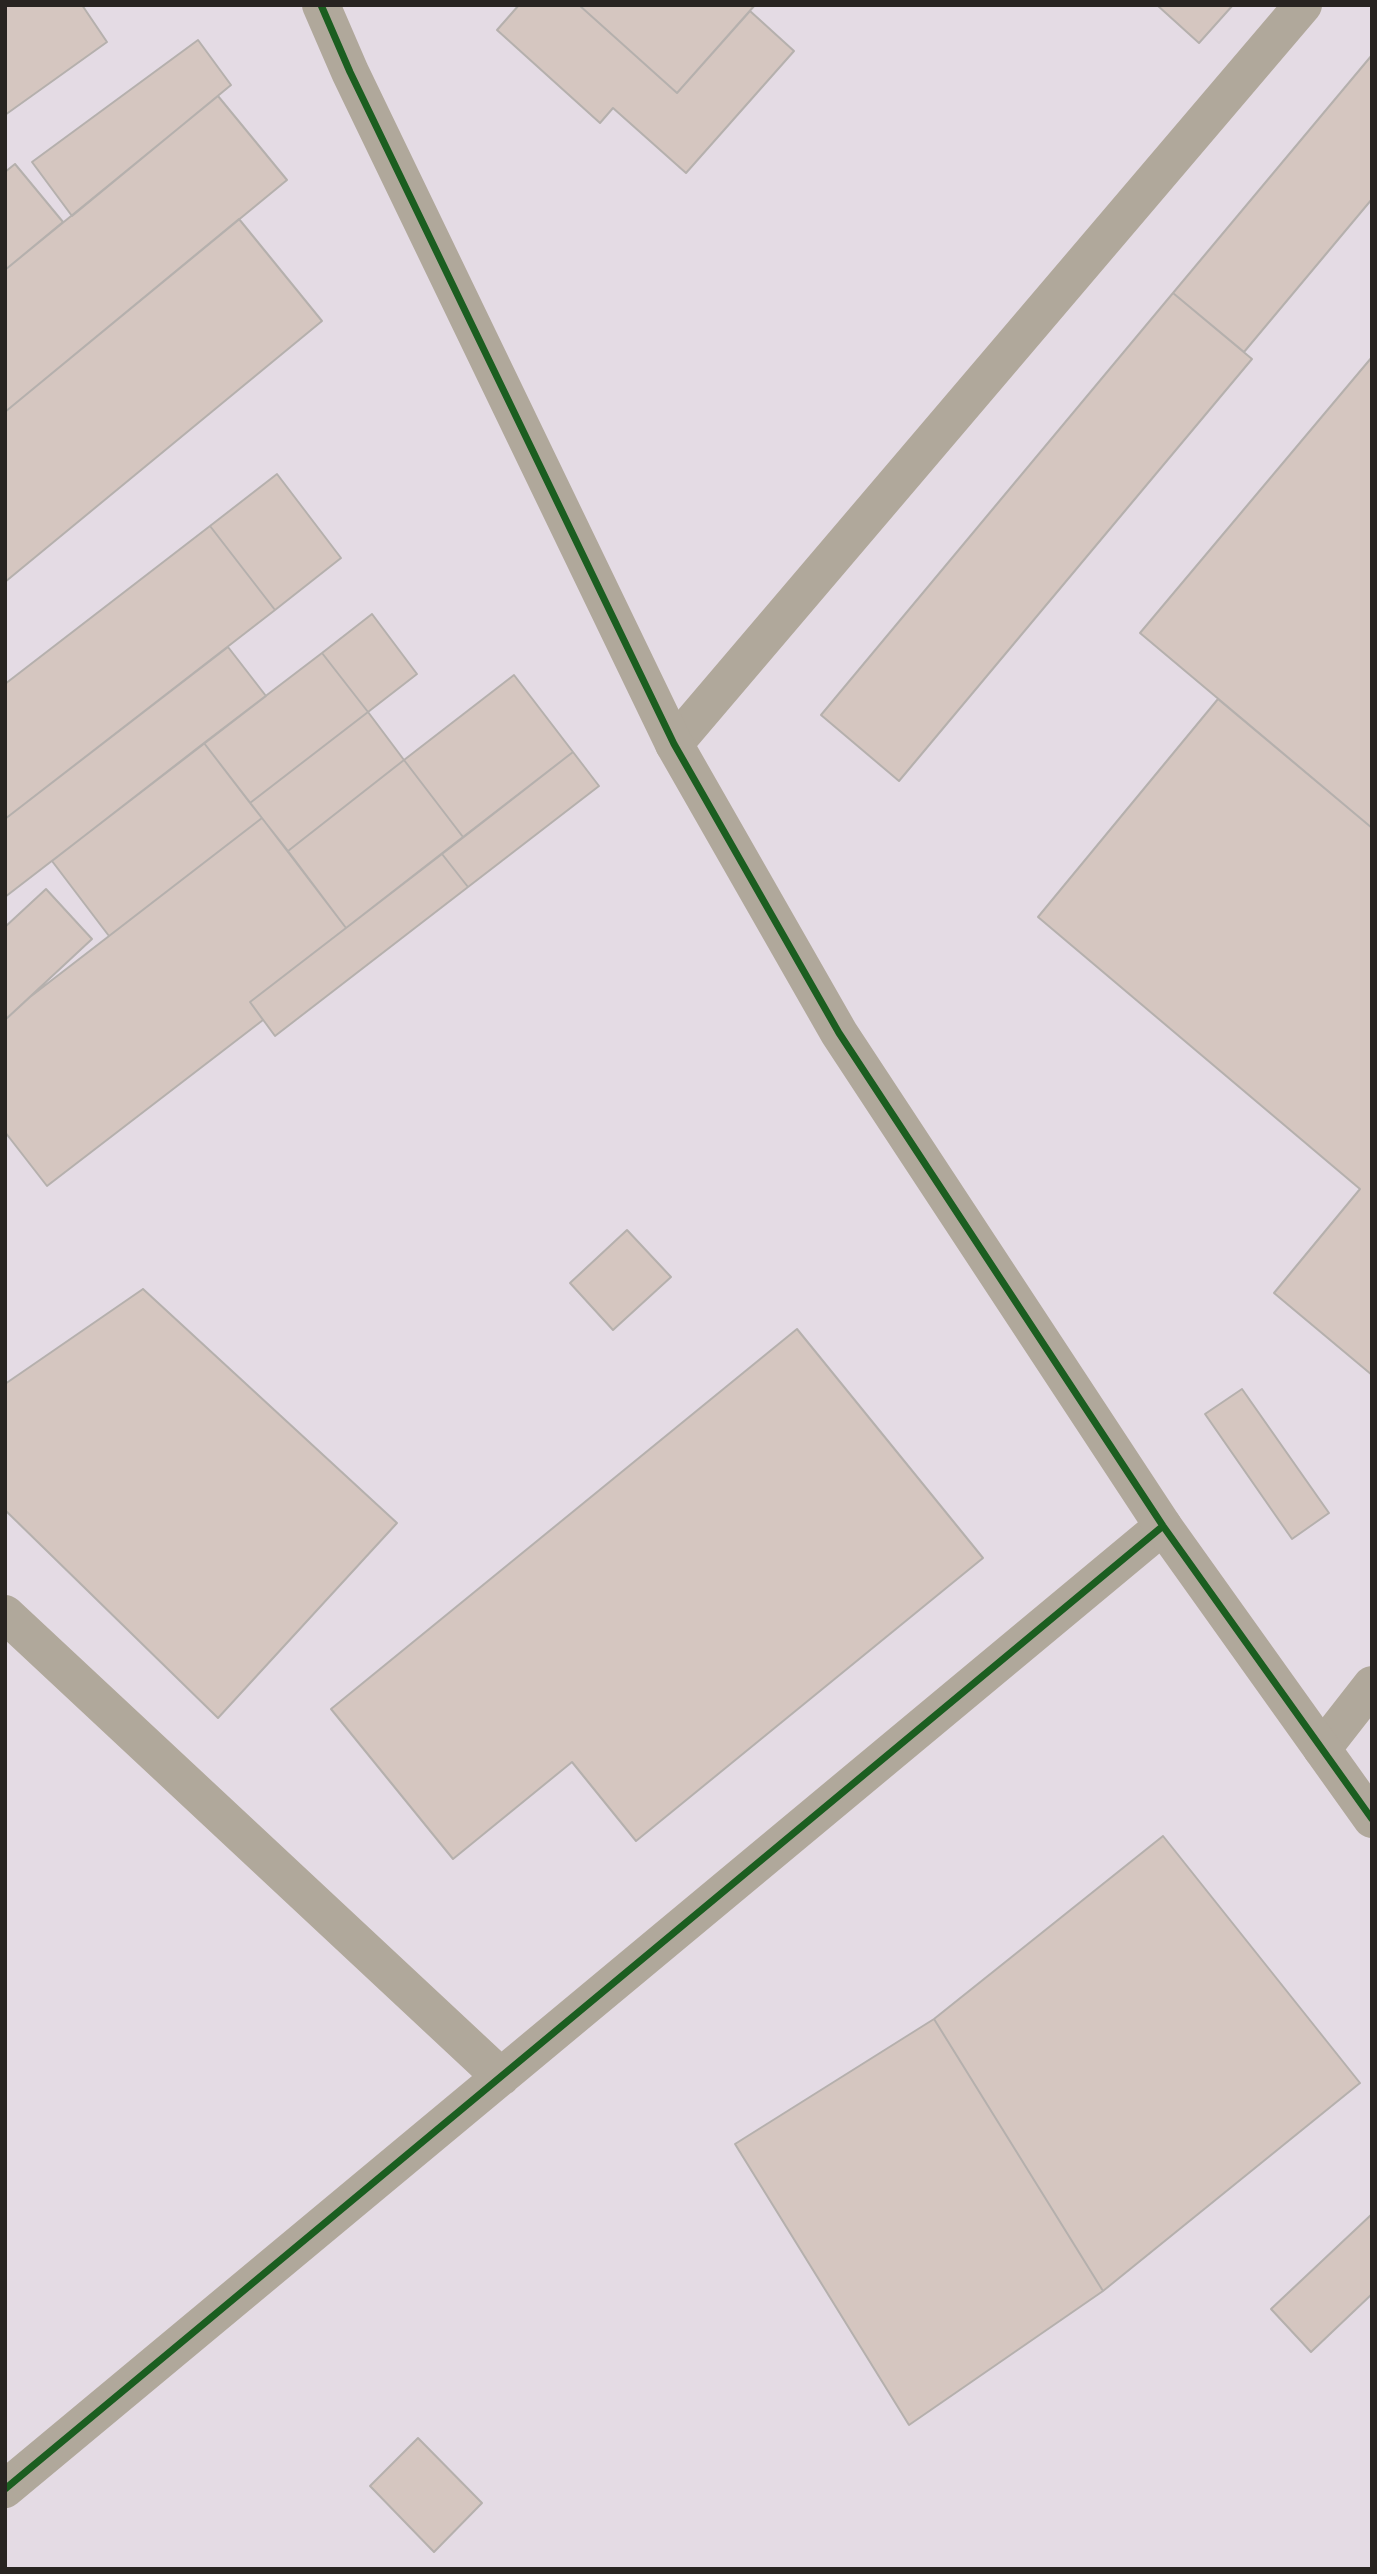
<!DOCTYPE html>
<style>
body{margin:0}
#map{position:relative;width:1377px;height:2574px;overflow:hidden;background:#e8e2dd;font-family:Jost,sans-serif}
canvas{display:block}
.frame{position:absolute;inset:0;border:7px solid #282421;pointer-events:none}
</style>
<div id="map">
<canvas width="1377" height="2574"></canvas>
<div class="frame"></div>
</div>
<script>
const ctx = document.querySelector('canvas').getContext('2d');
ctx.lineJoin = 'round';
function fill(path, color) {
  ctx.fillStyle = color;
  ctx.fill(path, 'evenodd');
}
function toPath(rows) {
  const path = new Path2D();
  for (const r of rows) {
    path.moveTo(r[0], r[1]);
    for (let i = 2; i < r.length; i += 2) path.lineTo(r[i], r[i + 1]);
  }
  return path;
}
function stroke(path, color, width, dash) {
  ctx.strokeStyle = color;
  ctx.lineWidth = width;
  ctx.lineCap = dash ? 'butt' : 'round';
  ctx.setLineDash(dash || []);
  ctx.stroke(path);
}
fill(toPath([
 [5,5,1372,5,1372,2569,5,2569]
]), '#e4dbe4');
const building = toPath([
 [5,5,82,5,107,42,5,115,5,5],
 [519,5,579,5,677,93,750,11,794,51,686,173,613,108,600,123,497,30,519,5],
 [579,5,755,5,677,93,579,5],
 [1157,5,1233,5,1199,43,1157,5],
 [198,40,231,85,72,216,32,162,198,40],
 [1372,55,1372,199,1244,352,1173,293,1372,55],
 [218,96,287,180,5,412,5,270,218,96],
 [15,164,63,222,5,270,5,172,15,164],
 [239,219,322,321,5,582,5,412,239,219],
 [1173,293,1252,359,899,781,821,715,1173,293],
 [1372,357,1372,828,1140,633,1372,357],
 [277,474,341,558,275,610,210,526,277,474],
 [210,526,275,610,5,819,5,684,210,526],
 [372,614,417,674,368,712,322,653,372,614],
 [228,647,266,696,5,897,5,819,228,647],
 [322,653,368,712,250,803,204,743,322,653],
 [514,675,573,752,463,837,404,760,514,675],
 [1218,699,1372,828,1372,1375,1274,1293,1360,1189,1038,917,1218,699],
 [368,712,404,760,288,851,250,803,368,712],
 [204,743,262,818,109,936,52,861,204,743],
 [573,752,599,786,468,887,442,854,573,752],
 [404,760,463,837,346,928,288,851,404,760],
 [262,818,346,928,250,1002,263,1020,47,1186,5,1132,5,1020,30,997,262,818],
 [442,854,468,887,275,1036,250,1002,442,854],
 [46,889,92,939,5,1020,5,927,46,889],
 [627,1230,671,1277,613,1330,570,1283,627,1230],
 [143,1289,397,1523,218,1718,5,1510,5,1384,143,1289],
 [797,1329,983,1558,636,1841,572,1762,453,1859,331,1709,797,1329],
 [1242,1389,1329,1513,1292,1539,1205,1414,1242,1389],
 [1163,1836,1360,2083,1103,2291,934,2019,1163,1836],
 [934,2019,1103,2291,909,2425,735,2144,934,2019],
 [1372,2214,1372,2294,1311,2352,1271,2309,1372,2214],
 [418,2438,482,2503,434,2552,370,2486,418,2438]
]);
fill(building, '#d5c6c0');
stroke(building, '#b5b0ad', 2);
stroke(toPath([
 [674,744,1303,5],
 [5,1614,501,2077],
 [1322,1749,1372,1685],
 [5,2489,1163,1526]
]), '#b0a89b', 38);
stroke(toPath([
 [321,5,350,72,674,744,839,1033,1163,1526,1372,1819]
]), '#b0a89b', 38);
stroke(toPath([
 [321,5,350,72,674,744,839,1033,1163,1526,1372,1819],
 [5,2489,1163,1526]
]), '#1b5e20', 7);
</script>
